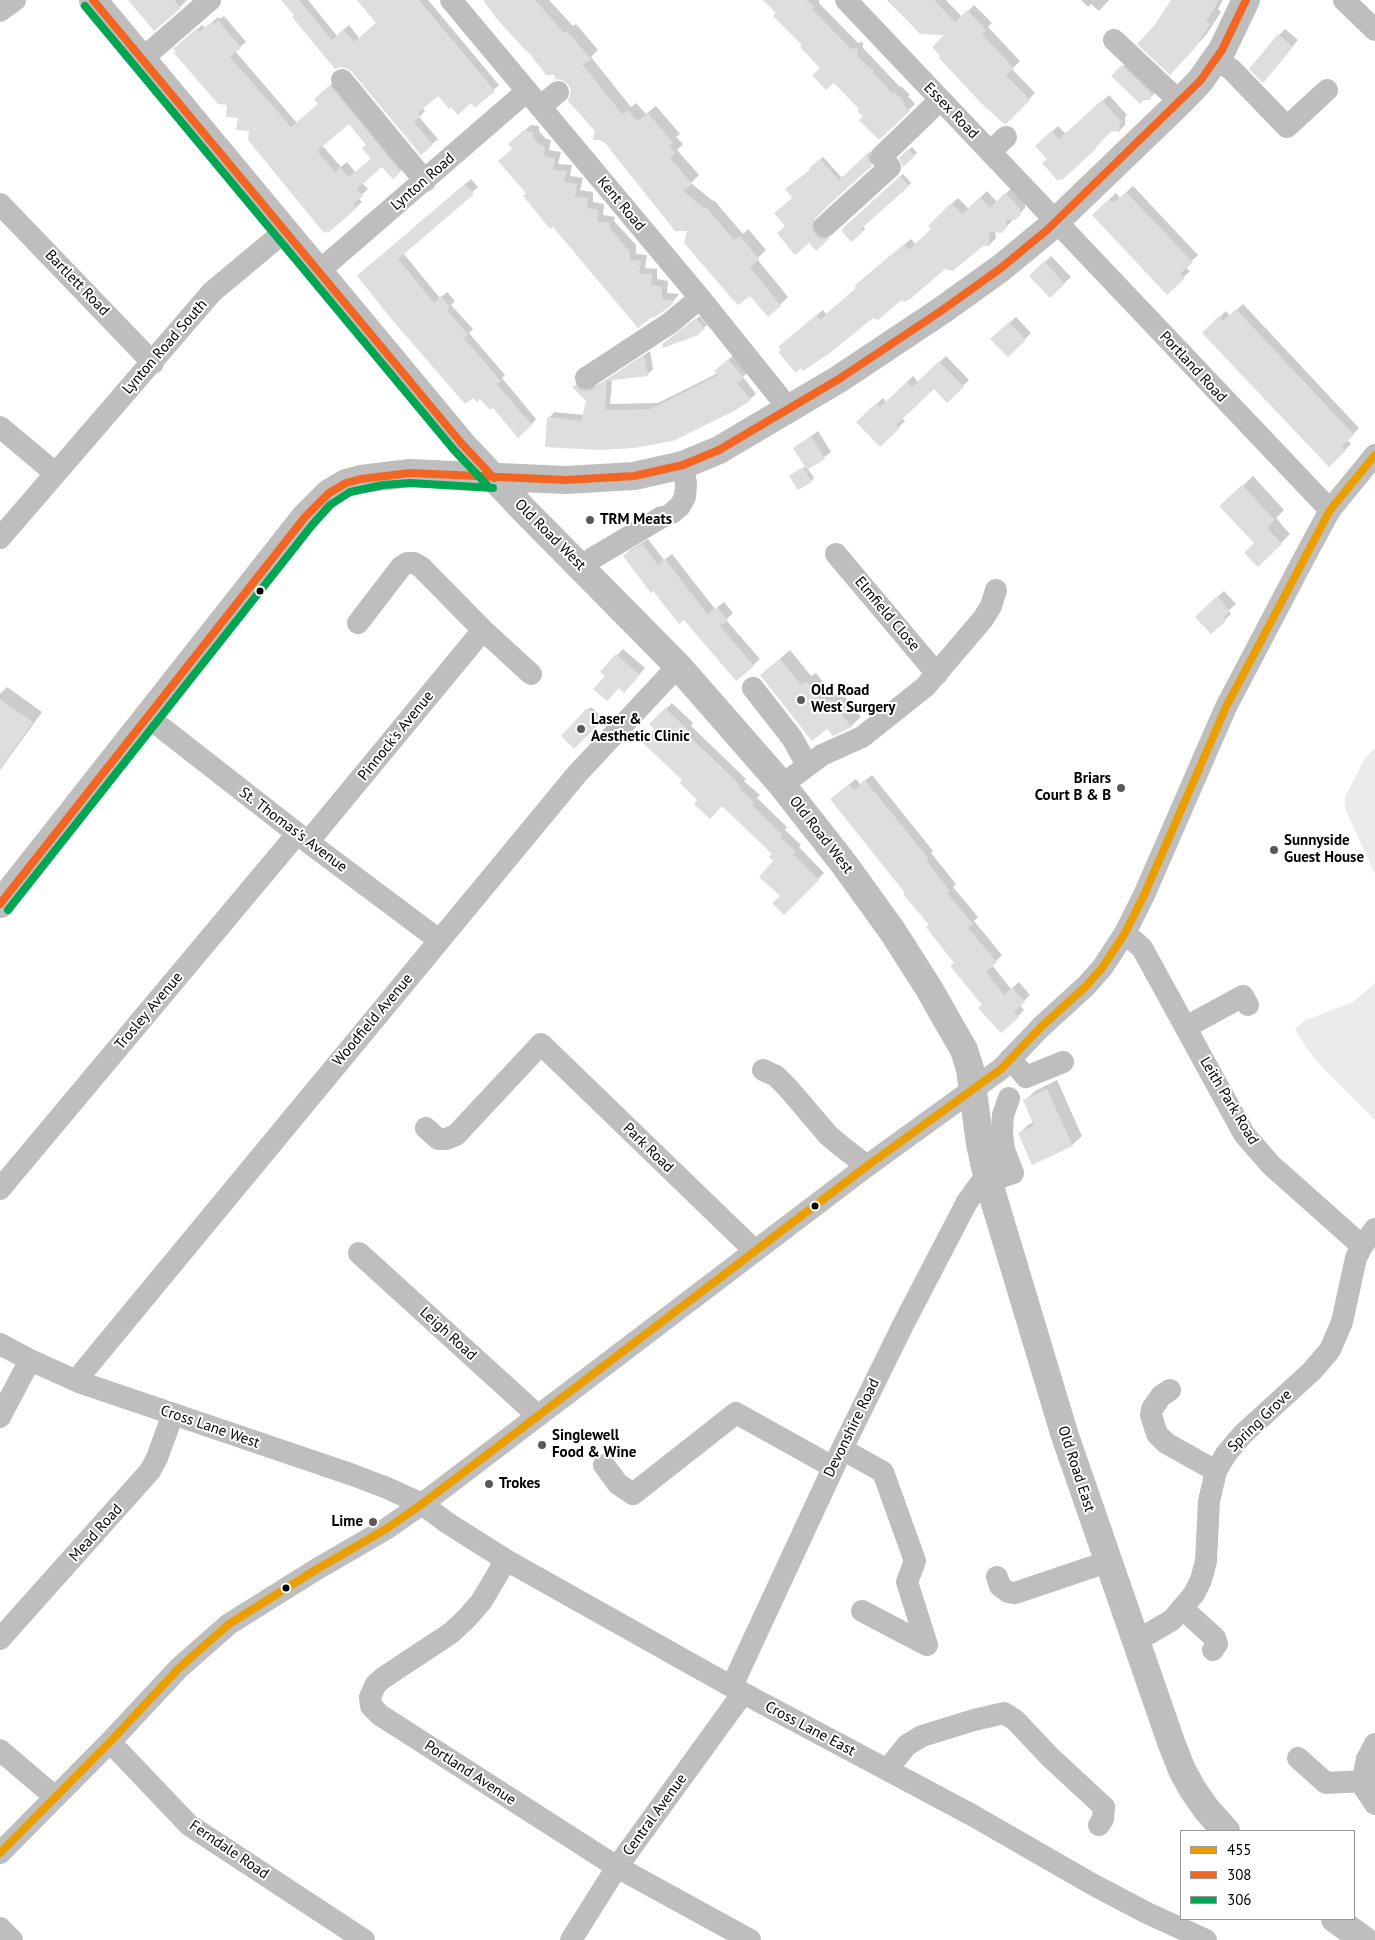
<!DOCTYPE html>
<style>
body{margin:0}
#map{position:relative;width:1375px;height:1940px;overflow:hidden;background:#fff;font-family:"PT Sans",sans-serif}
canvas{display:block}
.legend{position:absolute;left:1180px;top:1830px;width:175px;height:90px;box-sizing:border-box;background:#fff;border:1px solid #999;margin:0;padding:6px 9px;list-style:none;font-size:15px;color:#000}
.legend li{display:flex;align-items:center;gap:10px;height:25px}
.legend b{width:25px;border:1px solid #999}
</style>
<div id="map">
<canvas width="1375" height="1940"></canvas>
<ul class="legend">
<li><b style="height:6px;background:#eb9e00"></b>455</li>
<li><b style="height:6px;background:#f26522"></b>308</li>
<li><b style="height:6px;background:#00a651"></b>306</li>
</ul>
</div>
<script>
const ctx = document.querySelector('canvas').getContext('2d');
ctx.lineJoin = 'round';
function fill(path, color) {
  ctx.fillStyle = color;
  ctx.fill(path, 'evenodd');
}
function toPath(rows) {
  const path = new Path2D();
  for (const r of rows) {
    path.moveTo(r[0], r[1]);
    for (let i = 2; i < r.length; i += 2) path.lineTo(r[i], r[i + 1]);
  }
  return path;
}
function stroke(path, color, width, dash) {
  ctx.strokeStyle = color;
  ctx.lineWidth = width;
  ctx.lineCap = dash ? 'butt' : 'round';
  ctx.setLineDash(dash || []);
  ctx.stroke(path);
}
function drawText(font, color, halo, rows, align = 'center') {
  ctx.font = font + ' "PT Sans",sans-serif';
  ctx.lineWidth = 4;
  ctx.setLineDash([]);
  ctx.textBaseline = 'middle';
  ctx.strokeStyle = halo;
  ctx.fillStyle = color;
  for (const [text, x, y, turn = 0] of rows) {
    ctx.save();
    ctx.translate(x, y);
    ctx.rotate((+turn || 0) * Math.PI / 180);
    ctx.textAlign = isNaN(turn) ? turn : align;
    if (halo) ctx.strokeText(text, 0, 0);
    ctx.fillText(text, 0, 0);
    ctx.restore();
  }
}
fill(toPath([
 [1375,748,1375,874,1348,815,1345,807,1345,797,1364,760],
 [1375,983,1375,1120,1323,1068,1307,1049,1295,1029,1304,1021,1353,1002]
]), '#ebebeb');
fill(toPath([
 [129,0,187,0,180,7],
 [284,0,308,0,337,36,349,25,359,38,377,22,357,0,428,0,499,85,475,106,471,102,438,94,422,107,425,111,419,117,438,139,421,153,353,70,295,15],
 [484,0,549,0,573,26,576,24,598,50,591,57,631,107,636,103,646,114,656,106,680,134,676,137,683,144,677,150,699,175,691,183,713,201,714,200,743,234,748,229,766,250,757,259,788,297,780,305,768,315,596,131,569,83,531,53],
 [765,0,819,0,819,3,858,43,863,42,863,48,900,87,901,86,910,95,908,96,915,104,879,139,861,109,821,67],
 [887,0,946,0,962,17,974,5,992,23,988,27,1020,61,1012,69,1035,93,1028,100,947,34,920,33],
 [1081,0,1109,0,1099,11,1091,4,1088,7],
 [1172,0,1223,0,1218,9,1221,12,1206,35,1182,61],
 [224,16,246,42,235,51,297,123,319,104,321,94,336,80,405,166,400,171,383,165,362,183,368,189,358,198,362,202,328,231,251,129,239,117,181,44,202,25,205,28,218,17,220,19],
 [349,123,368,144,372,158,356,173,347,162,341,167,322,145],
 [1285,29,1298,40,1269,75,1279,35],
 [1129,60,1156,92,1149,99,1113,76],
 [1109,95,1127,115,1125,117,1125,125,1119,131,1112,130,1100,140,1101,142,1095,148,1048,158,1037,146,1058,126,1066,134],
 [531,125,539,126,539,131,546,139,551,140,549,150,561,152,558,164,572,165,570,176,583,178,580,190,593,192,593,202,604,204,603,215,615,217,614,221,636,245,636,254,647,255,645,268,657,269,657,279,668,281,667,293,679,294,672,303,616,301,585,265,586,264,527,193,513,149,516,138],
 [912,147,917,153,903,165,901,158],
 [871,151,870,156,873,162,815,218,815,226,825,236,830,236,816,249,809,241,787,226,793,197,811,168,823,157,842,178],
 [903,174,911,183,863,225,865,229,851,240,842,230],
 [471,179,478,187,403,253,440,298,447,292,455,301,451,305,473,329,469,333,505,375,502,378,536,419,531,425,493,406,364,270],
 [1133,186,1198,255,1185,267,1190,271,1167,293,1093,215,1116,193,1120,198],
 [1012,188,1025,202,1025,208,1015,219,1012,219,1012,221,1001,232,995,231,996,238,989,245,983,245,944,268,873,317,782,349,786,341,823,310,826,314,857,288,862,280,911,239,916,245,932,229,929,226,958,198,969,209,987,191,997,202],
 [1051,256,1071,277,1050,296,1031,276],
 [1243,304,1359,428,1347,440,1351,444,1329,466,1203,333,1226,311,1230,316],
 [700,316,707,325,695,335,666,342],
 [1016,317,1031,333,1008,356,992,339],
 [650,351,653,369,647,375,612,379,610,404,658,403,718,373,722,365,735,354,749,371,743,377,756,394,750,399,683,436,549,418,554,412,584,415,587,400,574,387,581,380,594,386,600,384],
 [946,356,969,380,947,401,934,388,902,418,905,421,880,446,857,422,883,398,886,402,913,376,918,382],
 [818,431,831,452,808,469,814,478,811,481,794,473,806,466,794,448],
 [1253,476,1284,510,1276,518,1290,534,1281,543,1256,543,1231,497],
 [648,539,664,560,672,554,715,609,724,602,733,613,726,620,760,659,737,680,684,618,624,556,630,550],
 [1224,591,1236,604,1228,611,1231,614,1211,633,1203,610],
 [623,649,645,668,630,685,607,676,602,671],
 [790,650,811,676,816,673,834,696,840,691,861,717,851,726,833,734,828,728,761,675],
 [7,687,42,712,0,770,0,694],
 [672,703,693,723,691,726,746,779,744,781,760,795,757,798,787,827,785,830,801,845,799,847,824,873,784,913,774,854,722,804,699,800,684,780,656,729,651,724],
 [591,707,603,718,574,747,562,736],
 [872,775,933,851,931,853,956,884,953,887,978,917,974,921,1002,955,992,965,1011,989,1019,982,1030,995,1020,1005,1024,1010,1018,1016,984,1005,838,793,856,779,860,784],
 [1057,1080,1082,1136,1072,1145,1019,1134,1029,1124,1034,1122,1025,1100,1035,1091]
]), '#0003');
fill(toPath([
 [128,0,174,0,181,8,154,31],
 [281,0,299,0,332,40,343,29,354,42,376,23,357,0,419,0,495,91,475,108,471,103,458,115,451,107,449,109,438,96,418,113,421,116,414,122,433,145,421,155,352,72,346,68,340,67,335,69,292,17,294,15],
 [483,0,535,0,564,33,567,31,591,59,583,65,622,114,628,110,637,121,648,113,673,143,669,146,676,153,670,158,692,184,683,191,704,208,706,207,734,240,740,236,759,259,750,267,781,306,768,317,750,296,738,305,734,301,684,243,687,231,675,231,605,143,600,140,593,140,595,131,568,101,571,90,568,84,562,80,555,79,555,75,546,75,530,54,525,50,497,19],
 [763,0,806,0,809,2,813,5,813,10,851,49,858,48,857,55,867,66,873,70,873,72,892,93,894,91,904,102,902,103,910,111,879,140,859,120,863,117,857,111,859,109,834,83,826,90,812,75,820,68,800,47,802,45,773,16,776,13],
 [888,0,934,0,955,22,967,10,986,30,982,34,1014,68,1006,75,1030,100,1006,124,1003,123,981,103,939,58,940,56,932,47,944,35,920,34],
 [1171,0,1219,0,1206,22,1210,24,1195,48,1170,75,1137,44,1153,27],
 [218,20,241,48,230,57,291,127,318,104,314,99,330,85,401,172,393,179,382,167,357,189,363,196,353,204,357,208,328,233,326,231,324,233,257,151,248,140,249,131,236,130,238,118,226,117,227,105,218,104,174,53,176,51,173,49,196,29,199,32,212,22,214,24],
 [349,124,366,145,362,148,371,159,349,177,340,167,335,172,317,151],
 [1278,34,1293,47,1263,83,1249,69],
 [1122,65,1151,93,1150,100,1144,100,1140,104,1111,76],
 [1102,100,1122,122,1119,125,1120,132,1112,131,1095,147,1096,149,1062,180,1060,179,1058,181,1042,163,1047,159,1035,146,1051,131,1059,139],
 [524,130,533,132,533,137,540,145,545,146,544,156,555,158,553,170,567,171,564,182,577,184,575,196,588,198,587,208,598,210,597,221,610,223,609,227,630,252,630,260,641,261,639,274,652,274,651,285,662,287,662,299,673,300,673,304,662,312,653,318,652,317,638,328,553,227,550,229,523,196,526,193,498,161,512,149,508,144],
 [908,149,915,156,903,167,899,158],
 [869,152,868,159,872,166,816,216,813,222,812,229,816,235,821,239,830,238,816,251,809,243,795,255,777,233,785,226,774,213,792,198,785,189,810,170,809,168,820,159,839,180],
 [900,176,909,186,861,229,863,232,851,242,841,230],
 [465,184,474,194,398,259,434,303,441,296,450,307,447,310,468,335,464,338,501,381,497,384,532,425,518,438,493,408,490,410,480,399,477,402,473,398,465,404,393,321,357,276],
 [1126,192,1193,262,1180,274,1185,278,1167,295,1092,215,1109,199,1113,203],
 [1005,193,1020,208,1020,216,1015,220,1006,220,1006,228,1002,233,989,232,990,246,983,246,953,271,945,269,909,300,904,302,902,300,878,320,873,318,830,353,803,371,801,368,796,373,778,352,781,350,778,347,816,315,820,320,856,288,854,286,904,244,909,250,931,229,928,226,951,203,962,214,980,197,990,208],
 [1044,261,1065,284,1050,298,1029,276],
 [1236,309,1354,435,1341,447,1346,451,1329,467,1202,333,1219,316,1223,321],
 [696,318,705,329,696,336,663,348,662,344],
 [1009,322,1026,340,1008,357,990,339],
 [644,356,648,376,607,381,605,410,651,409,718,375,714,371,728,359,744,378,737,383,751,400,736,410,673,441,634,448,598,450,545,447,547,417,581,421,586,401,572,387,575,385,581,390,587,391,593,389],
 [939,361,964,387,947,403,934,389,896,425,900,428,880,447,856,422,876,403,880,407,907,382,912,387],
 [811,436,825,459,807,470,793,448],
 [803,467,812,482,798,490,789,476],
 [1242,485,1275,520,1267,528,1282,544,1258,567,1244,553,1254,543,1219,506],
 [642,544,658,565,665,559,708,615,717,607,728,620,720,626,754,666,736,681,684,620,679,624,653,591,651,593,623,556],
 [1217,596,1230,611,1223,618,1226,621,1211,634,1195,617],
 [616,654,640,675,624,693,619,688,607,701,593,689,605,676,600,672],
 [780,659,801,685,806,681,824,704,830,700,852,727,833,736,827,729,812,741,760,675],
 [0,699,33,722,0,768],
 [587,708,601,722,574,749,561,736],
 [665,708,688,730,686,733,741,786,739,788,754,802,752,805,782,834,780,837,796,852,793,854,819,880,784,915,772,903,780,896,759,877,773,861,769,857,772,854,722,806,710,819,694,804,697,800,680,783,682,780,642,742,654,729,649,724],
 [865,780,928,858,926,860,950,891,947,893,973,924,968,928,997,962,986,972,1004,995,1012,988,1025,1002,1014,1012,1019,1017,1001,1033,978,1008,982,1005,950,966,954,963,926,927,929,925,903,894,905,893,830,799,849,784,854,790],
 [1047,1089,1073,1146,1032,1165,1018,1133,1034,1126,1023,1100]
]), '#dedede');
stroke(toPath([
 [451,0,700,298,789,409],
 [846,0,1330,510],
 [1344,0,1375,30],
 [0,11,15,0],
 [1114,40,1180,102],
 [142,59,210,0],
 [1216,60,1231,69,1287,127,1327,90],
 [342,80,425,181],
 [540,107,558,92],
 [990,152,1006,137],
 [0,204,153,363],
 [825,226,890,167,881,157,940,100],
 [318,272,527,91],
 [586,378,670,323,700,298],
 [0,427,55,473],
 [672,513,680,506,685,497,686,484,683,465],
 [0,538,212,292,285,231],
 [836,554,937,674],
 [583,568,593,558,662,517],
 [358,623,401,567,407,563,414,563,421,567,483,630,531,674],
 [753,688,792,738,807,765],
 [148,717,308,842,439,940],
 [782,785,822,755,862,737,925,687,983,619,991,606,996,590],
 [308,842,483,630],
 [1125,933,1142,948,1244,1134,1271,1165,1362,1246],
 [1186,1027,1243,996,1248,1005],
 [1010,1059,1026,1077,1063,1062],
 [763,1070,776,1076,788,1088,828,1135,841,1146,867,1166],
 [426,1128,438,1139,446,1139,456,1135,541,1044,755,1251],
 [0,1189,297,834],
 [359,1253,537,1415],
 [0,1344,30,1360,79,1382,353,1475,387,1488,422,1504,446,1522,506,1560,743,1693,972,1815,1092,1884,1147,1913,1206,1940],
 [79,1382,83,1372,577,774,678,666],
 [1170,1390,1161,1396,1152,1409,1151,1415,1157,1434,1166,1443,1216,1471],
 [0,1417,30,1360],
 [842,1449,883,1472,915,1561,907,1582,927,1645,862,1611],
 [604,1465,618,1484,633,1494,736,1413,833,1467],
 [506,1560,481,1602,466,1619,451,1633,383,1678,376,1684,370,1697,371,1706,380,1715,617,1867,750,1940],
 [997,1577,1000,1586,1008,1592,1015,1593,1107,1562],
 [1183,1609,1215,1638,1217,1644,1213,1650],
 [0,1639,150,1471,157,1458,173,1414],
 [1135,1639,1150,1633,1172,1620,1194,1594,1201,1580,1206,1561,1209,1501,1216,1471,1226,1454,1243,1434,1312,1371,1330,1350,1342,1322,1356,1258,1362,1246,1375,1229],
 [732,1686,842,1449,904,1323,967,1202,980,1184,1013,1173,1004,1150,1002,1132,1003,1115,1009,1098],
 [110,1742,189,1825,364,1940],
 [1375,1744,1367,1759,1364,1774,1365,1789,1375,1804],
 [0,1750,55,1797],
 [1298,1758,1326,1783,1365,1781],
 [887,1770,907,1745,922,1736,974,1720,1004,1713,1015,1720,1050,1757,1104,1807,1103,1819,1099,1825],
 [0,1853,110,1742,179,1668,229,1624,317,1569,386,1529,422,1504,867,1166,1001,1069,1041,1027,1086,986,1102,968,1125,933,1144,895,1226,707,1302,562,1330,510,1375,455],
 [0,1928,12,1940],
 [571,1940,617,1867,743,1693]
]), '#bebebe', 22);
stroke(toPath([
 [93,0,462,444,524,510,678,666,782,785,844,864,893,932,928,987,964,1050,970,1069,980,1144,988,1180,1065,1436,1171,1742,1182,1770,1193,1790,1207,1810,1226,1831],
 [0,904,305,517,329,493,346,483,361,479,410,473,566,480,634,476,683,465,719,450,839,379,941,311,1001,268,1047,230,1180,102,1200,81,1222,50,1246,0],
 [1335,1919,1364,1940]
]), '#bebebe', 28);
stroke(toPath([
 [0,1853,110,1742,179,1668,229,1624,317,1569,386,1529,422,1504,867,1166,1001,1069,1041,1027,1086,986,1102,968,1125,933,1144,895,1226,707,1330,510,1375,455]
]), '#eb9e00', 8);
stroke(toPath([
 [93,0,462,444,494,478],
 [0,904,305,517,329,493,346,483,361,479,410,473,566,480,634,476,683,465,719,450,839,379,941,311,1001,268,1047,230,1200,81,1222,50,1246,0]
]), '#f26522', 8);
stroke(toPath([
 [85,6,454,450,487,485],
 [8,910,313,524,330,505,350,492,383,485,410,483,493,488]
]), '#00a651', 8);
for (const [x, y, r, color] of [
 [590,520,5,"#595959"],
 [260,591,4.5,"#000"],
 [801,700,5,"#595959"],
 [581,729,5,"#595959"],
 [1121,788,5,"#595959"],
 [1274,850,5,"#595959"],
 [815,1206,4.5,"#000"],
 [542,1445,5,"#595959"],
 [489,1484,5,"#595959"],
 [373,1522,5,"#595959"],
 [286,1588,4.5,"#000"]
]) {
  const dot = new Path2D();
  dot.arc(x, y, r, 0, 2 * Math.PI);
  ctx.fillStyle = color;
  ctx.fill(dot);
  stroke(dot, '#fff', 2);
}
drawText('15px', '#000', '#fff', [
 ["Essex Road",951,111,46],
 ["Lynton Road",423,182,-41],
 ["Kent Road",621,204,50],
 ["Bartlett Road",77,283,46],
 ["Lynton Road South",165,347,-49],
 ["Portland Road",1193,367,47],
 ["Old Road West",550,535,45],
 ["Elmfield Close",887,614,50],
 ["Pinnock's Avenue",396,736,-51],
 ["St. Thomas's Avenue",293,830,37],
 ["Old Road West",821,835,52],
 ["Trosley Avenue",149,1011,-50],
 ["Woodfield Avenue",373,1020,-50],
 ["Leith Park Road",1229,1101,59],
 ["Park Road",648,1148,44],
 ["Leigh Road",448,1334,42],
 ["Spring Grove",1260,1421,-44],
 ["Cross Lane West",210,1427,19],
 ["Devonshire Road",852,1428,-64],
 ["Old Road East",1076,1469,72],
 ["Mead Road",96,1533,-48],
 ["Cross Lane East",810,1729,28],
 ["Portland Avenue",470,1773,33],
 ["Central Avenue",655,1815,-54],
 ["Ferndale Road",229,1850,34]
]);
drawText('bold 15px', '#000', '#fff', [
 ["TRM Meats",600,520],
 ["Old Road",811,691],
 ["West Surgery",811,708],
 ["Laser &",591,720],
 ["Aesthetic Clinic",591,737],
 ["Briars",1111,779,"right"],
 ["Court B & B",1111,796,"right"],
 ["Sunnyside",1284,841],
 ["Guest House",1284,858],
 ["Singlewell",552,1436],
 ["Food & Wine",552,1453],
 ["Trokes",499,1484],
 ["Lime",363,1522,"right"]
], 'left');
</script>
